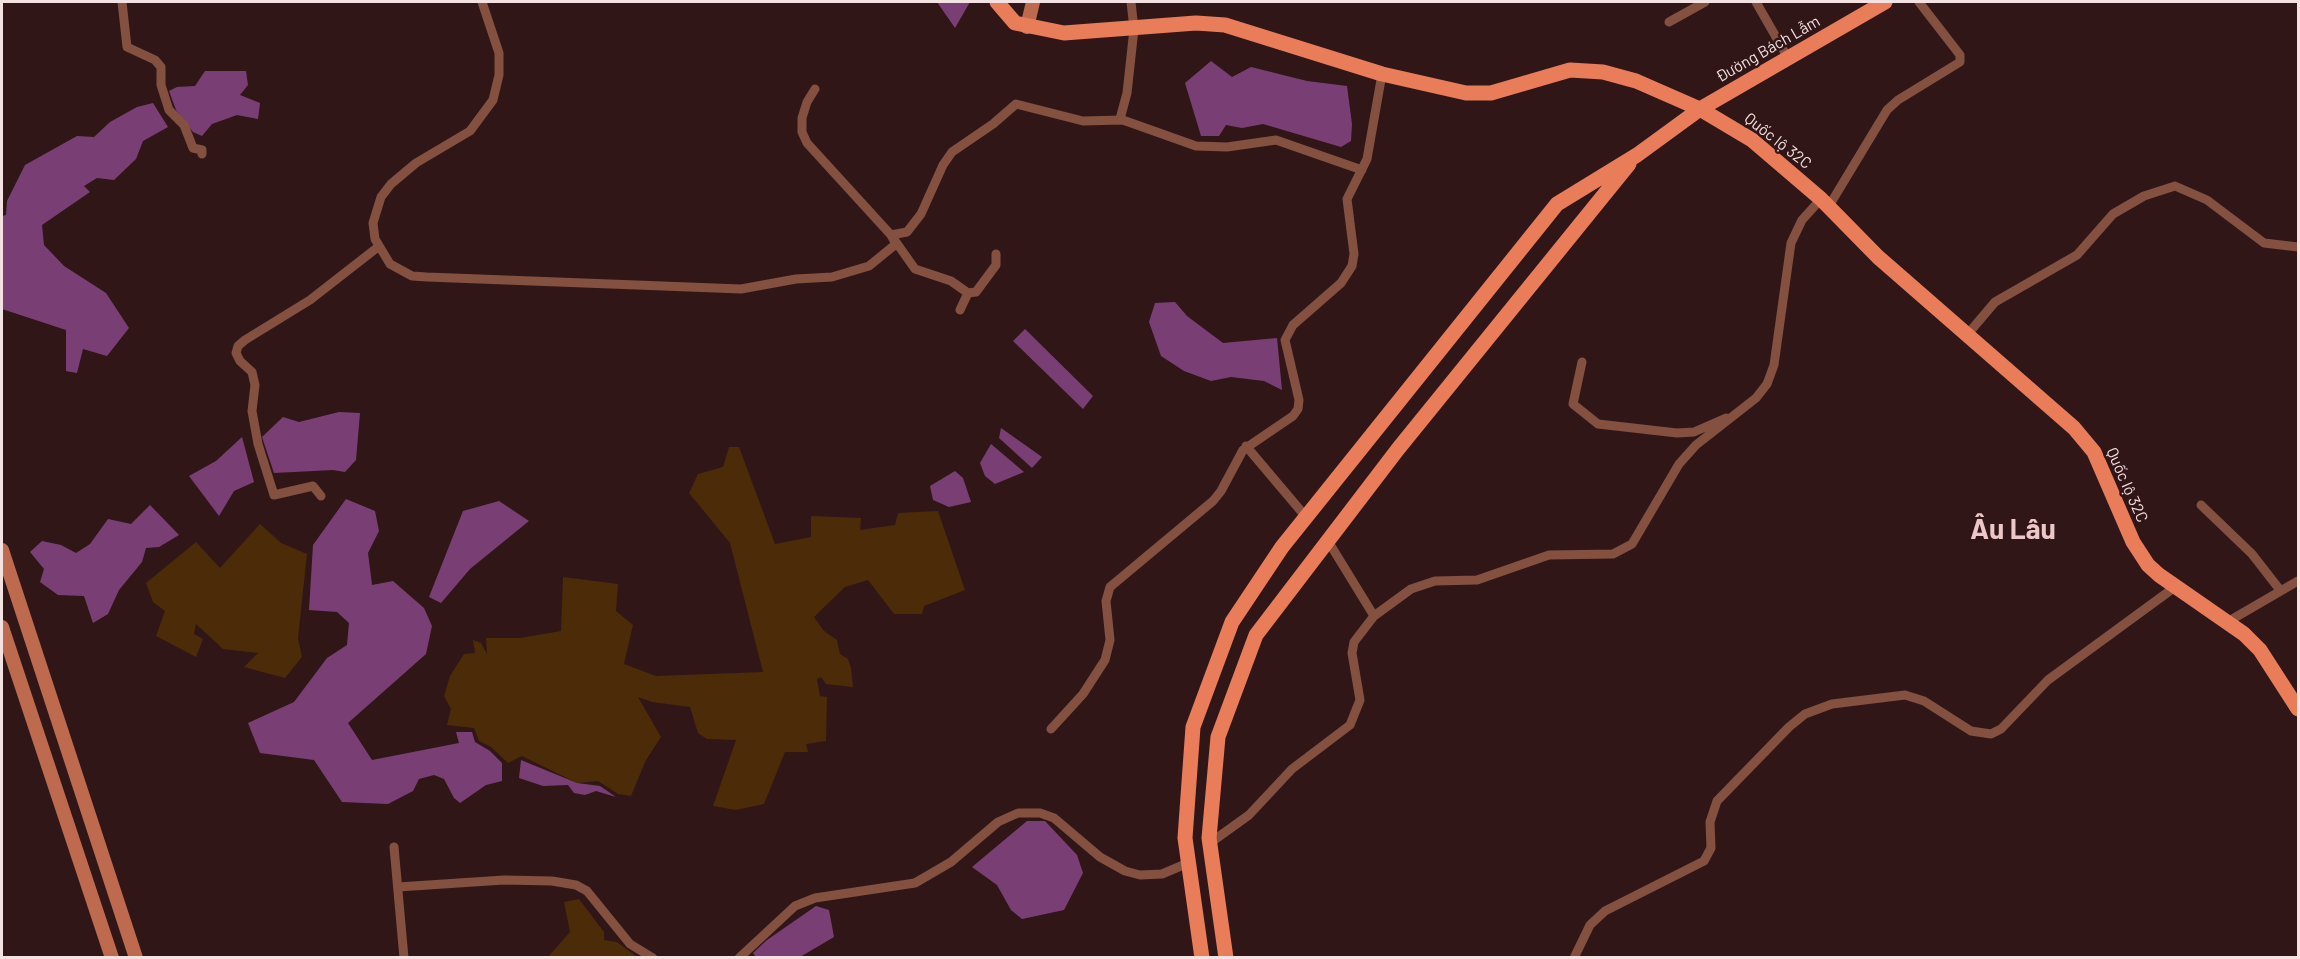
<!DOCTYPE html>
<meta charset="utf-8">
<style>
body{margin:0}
#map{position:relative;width:2300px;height:959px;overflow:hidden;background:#311618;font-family:Barlow,sans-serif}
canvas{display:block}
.frame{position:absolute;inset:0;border:3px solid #f4e1e1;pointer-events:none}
</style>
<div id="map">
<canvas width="2300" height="959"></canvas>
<div class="frame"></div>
</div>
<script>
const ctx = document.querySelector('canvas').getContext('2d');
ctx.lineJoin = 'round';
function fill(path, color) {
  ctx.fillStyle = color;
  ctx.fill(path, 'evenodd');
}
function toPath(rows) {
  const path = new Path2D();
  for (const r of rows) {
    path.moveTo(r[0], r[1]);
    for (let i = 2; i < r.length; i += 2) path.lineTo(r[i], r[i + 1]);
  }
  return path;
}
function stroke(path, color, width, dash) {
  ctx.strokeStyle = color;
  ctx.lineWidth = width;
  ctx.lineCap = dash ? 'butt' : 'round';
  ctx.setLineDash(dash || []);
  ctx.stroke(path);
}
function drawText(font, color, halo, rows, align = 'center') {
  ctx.font = font + ' Barlow,sans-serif';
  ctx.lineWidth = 5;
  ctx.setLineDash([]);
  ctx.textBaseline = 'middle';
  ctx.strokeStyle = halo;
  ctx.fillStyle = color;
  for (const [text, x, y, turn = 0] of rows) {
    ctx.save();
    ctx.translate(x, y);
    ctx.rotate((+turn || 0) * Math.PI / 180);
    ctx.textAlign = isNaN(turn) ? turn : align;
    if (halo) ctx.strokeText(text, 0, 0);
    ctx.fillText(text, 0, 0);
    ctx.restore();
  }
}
fill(toPath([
 [729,447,739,447,775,544,811,537,811,516,861,518,860,530,895,525,898,513,938,511,965,590,924,606,922,614,894,614,868,580,845,587,814,617,824,631,837,640,840,654,848,659,851,668,853,687,826,684,821,677,817,679,820,696,827,697,826,741,806,744,808,752,785,752,764,804,736,810,713,806,736,740,707,739,698,733,690,707,652,702,638,697,661,737,646,760,631,796,618,794,598,781,577,783,522,756,508,763,491,747,479,741,474,728,447,725,451,709,444,696,450,676,464,654,475,653,473,640,481,643,487,654,486,638,520,638,561,631,563,577,618,584,616,611,633,625,624,664,656,676,763,672,730,543,689,493,698,474,723,467],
 [260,524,281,543,307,554,298,638,302,657,285,678,244,667,258,653,223,649,196,624,194,634,203,639,196,657,156,636,165,611,153,602,146,583,196,542,220,568],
 [579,899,604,932,604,940,617,942,637,957,548,957,570,932,564,902]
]), '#4c2b09');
fill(toPath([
 [937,2,970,2,955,28],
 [1211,61,1232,77,1251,67,1307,81,1347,86,1352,124,1351,141,1341,147,1263,124,1242,128,1226,125,1219,136,1201,136,1185,83],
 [205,71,246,71,248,85,240,95,260,103,258,119,237,115,212,124,202,136,193,132,176,110,169,91,177,87,195,86],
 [153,103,168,127,143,141,136,159,114,180,97,178,84,186,90,192,42,225,44,245,64,266,106,293,129,328,107,356,83,349,77,373,66,371,66,330,2,309,2,216,6,215,7,201,25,165,77,136,94,137,110,122,137,107],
 [1175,302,1187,316,1223,343,1277,338,1282,390,1264,381,1231,377,1211,381,1184,371,1161,356,1149,322,1155,303],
 [1025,329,1093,396,1083,409,1013,341],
 [339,412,360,413,356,460,345,472,333,470,274,473,262,437,283,417,299,422],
 [1001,428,1042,457,1032,468,999,438],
 [242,437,254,482,234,491,219,516,189,476,216,461],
 [991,444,1024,472,995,484,985,476,980,463],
 [955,471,963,478,971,502,949,507,933,500,930,486],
 [346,499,375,511,379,531,368,553,372,585,393,581,424,608,432,626,426,654,348,723,372,760,459,743,456,732,472,732,475,742,490,751,502,763,502,781,486,785,460,803,454,798,444,779,434,775,419,779,413,791,388,804,342,802,314,760,260,753,248,723,294,702,327,658,347,645,349,623,337,612,309,610,313,545],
 [499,501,529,521,470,569,441,603,429,597,463,511],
 [150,505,179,535,159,547,146,548,142,562,119,590,108,614,93,623,84,596,58,595,40,582,44,569,30,552,42,541,61,545,76,553,90,544,108,519,131,524],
 [521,760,577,783,600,786,616,797,596,791,585,795,574,793,568,785,543,786,519,778],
 [1027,821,1045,821,1077,855,1083,873,1064,910,1022,919,1011,910,997,885,972,867],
 [816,906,829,910,834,937,800,957,756,957,753,953,767,940]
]), '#793f75');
stroke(toPath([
 [122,2,127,47,155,60,161,67,161,85,169,110,184,125,193,148,202,150,202,154],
 [482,2,499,53,499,75,493,100,470,131,416,163,391,184,381,197,373,223,375,239,390,264,412,276,427,277,741,289,796,279,832,277,869,266,896,244,891,235,907,232,921,214,943,165,952,152,993,124,1016,104,1083,121,1122,120,1120,119,1127,93,1134,29,1131,2],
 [1756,2,1788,58],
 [1669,22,1705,2],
 [815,89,807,102,802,118,802,132,807,143,891,235,915,269,951,281,968,293,976,292,996,265,996,254],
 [1120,119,1196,146,1227,147,1276,140,1362,170],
 [1829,206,1887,110,1898,100,1960,62,1960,55,1919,2],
 [960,310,968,293],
 [1967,335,1995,302,2077,255,2113,214,2144,196,2175,186,2207,200,2264,243,2298,247],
 [1582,362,1573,404,1598,424,1677,433,1694,432,1726,418],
 [1246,446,1306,517],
 [321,496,313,486,274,495,258,444,252,411,255,385,252,372,240,361,236,353,238,346,245,340,310,300,378,247],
 [2201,505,2252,554,2280,590],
 [1328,541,1374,616],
 [2229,621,2298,581],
 [1051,729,1083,694,1105,660,1110,640,1106,601,1110,587,1213,501,1221,491,1243,450,1293,416,1298,409,1299,400,1285,340,1293,325,1341,283,1352,266,1354,254,1347,199,1367,159,1382,74],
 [1210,843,1249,815,1292,769,1350,725,1360,700,1352,653,1354,642,1374,616,1411,589,1435,581,1477,580,1549,555,1613,554,1632,544,1679,464,1696,445,1756,398,1767,384,1774,365,1791,243,1802,220,1821,199],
 [394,847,404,958],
 [398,887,504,880,552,881,576,885,587,891,630,944,653,958],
 [739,958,795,906,815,898,915,883,951,862,998,822,1018,813,1040,813,1054,818,1100,857,1125,871,1140,875,1162,874,1188,863],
 [1574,958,1590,925,1605,911,1704,861,1711,848,1710,822,1717,801,1789,727,1805,714,1832,704,1905,695,1924,701,1971,731,1991,734,2001,729,2048,680,2175,587]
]), '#84503f', 9);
stroke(toPath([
 [1027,27,1033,2],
 [2,550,136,958],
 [2,627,112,958]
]), '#bd6a4f', 14);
stroke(toPath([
 [997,2,1015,23,1064,33,1196,23,1225,25,1382,74,1466,93,1491,93,1570,70,1603,72,1636,81,1700,109,1752,140,1821,199,1878,257,2074,428,2094,452,2133,542,2148,565,2159,575,2244,634,2260,650,2298,709],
 [1202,958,1185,838,1193,727,1232,622,1282,547,1557,204,1637,155,1700,109,1885,2],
 [1226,958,1209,838,1218,737,1256,635,1398,449,1629,164]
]), '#e97d5a', 15);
drawText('16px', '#f4e1e1', '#311618', [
 ["Đường Bách Lẫm",1768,49,-30],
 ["Quốc lộ 32C",1778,141,38],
 ["Quốc lộ 32C",2127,485,66]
]);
drawText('bold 28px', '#edc7c8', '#311618', [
 ["Âu Lâu",2013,530]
]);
</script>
